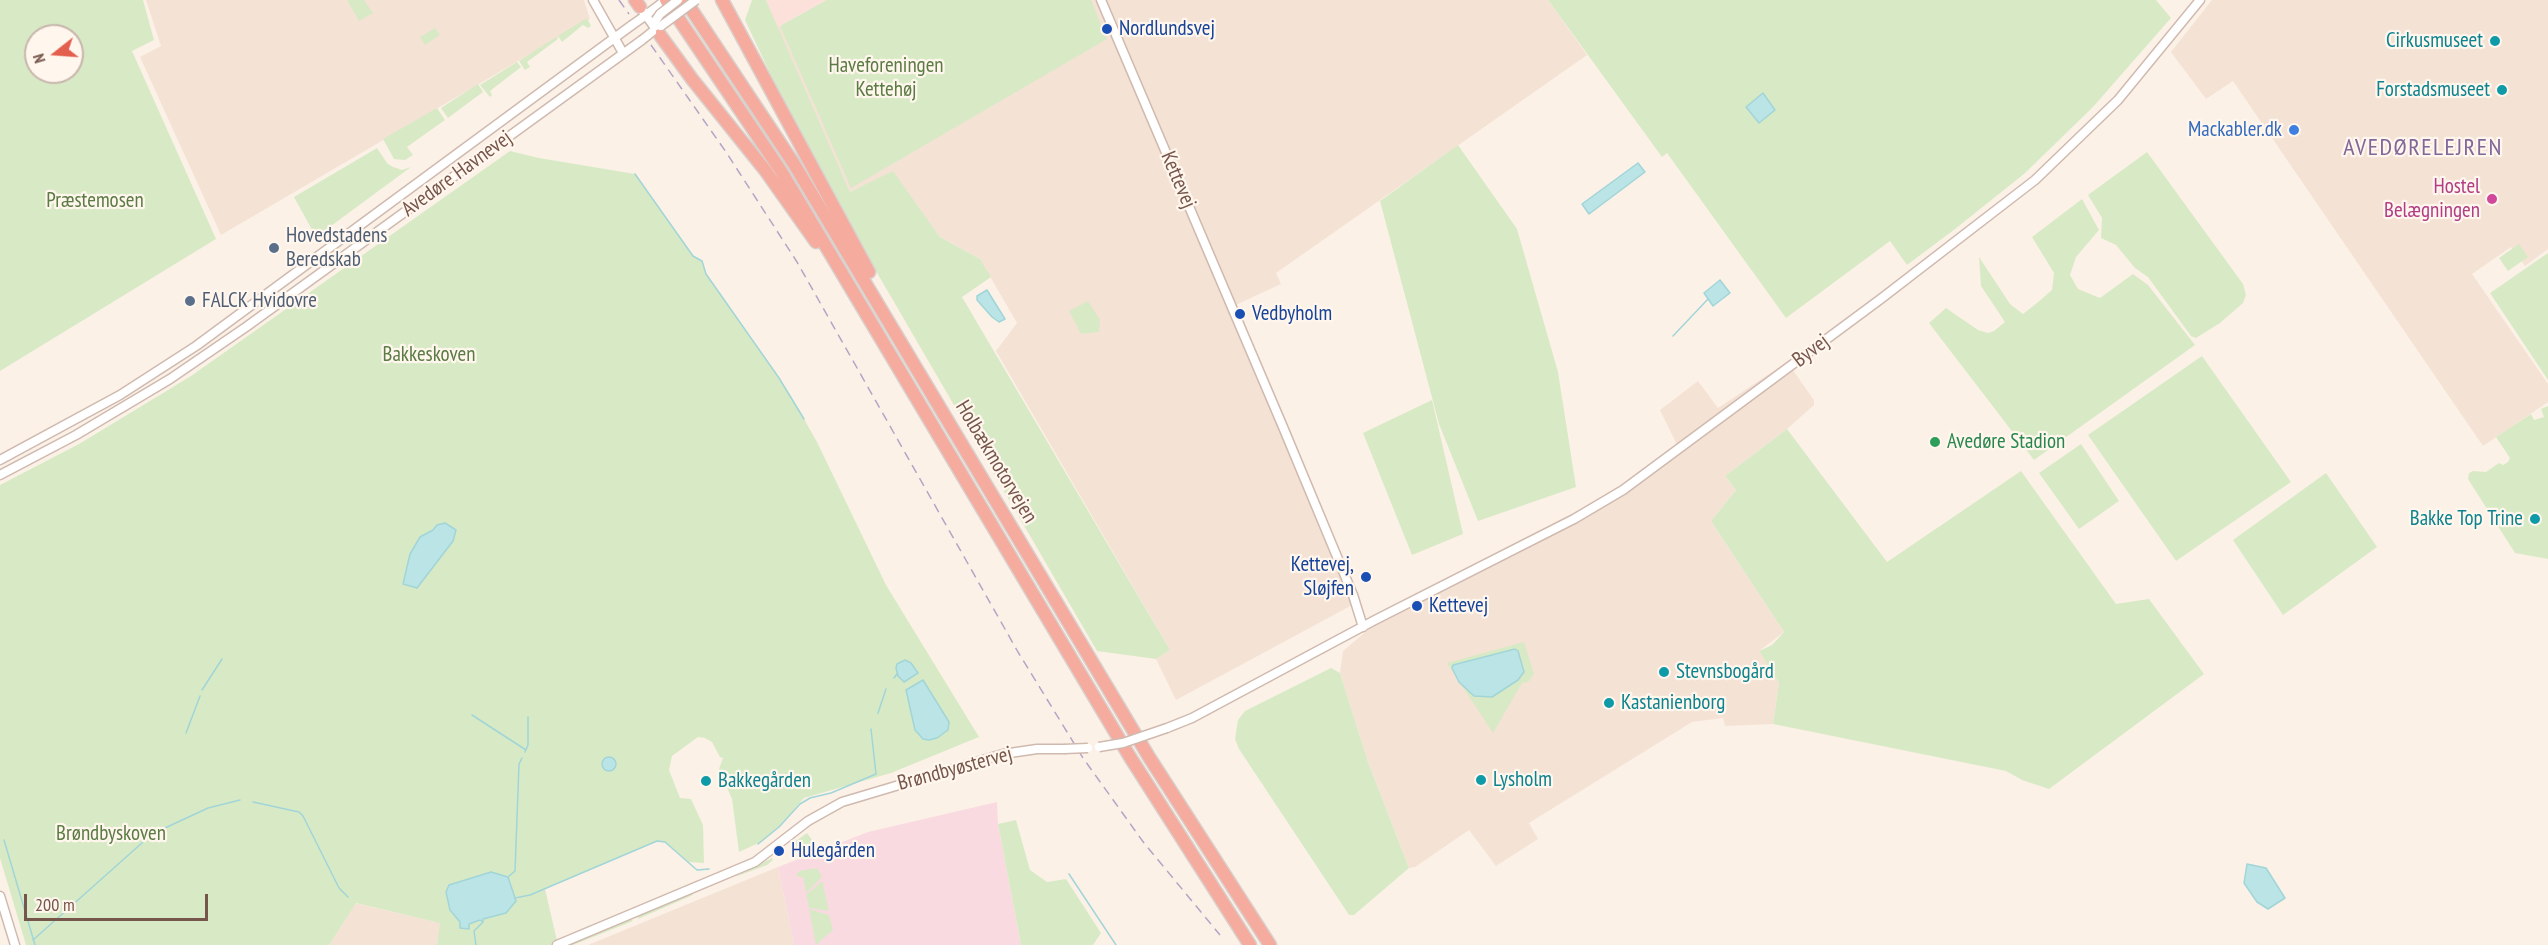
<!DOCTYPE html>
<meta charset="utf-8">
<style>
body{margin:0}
#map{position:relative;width:2548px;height:945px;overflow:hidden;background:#fcf1e7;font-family:"PT Sans Narrow",sans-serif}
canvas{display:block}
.north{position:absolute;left:24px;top:24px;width:60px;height:60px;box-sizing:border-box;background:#fff6ed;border:2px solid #c8b6ac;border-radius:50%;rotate:253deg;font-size:16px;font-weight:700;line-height:24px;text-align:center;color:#76564b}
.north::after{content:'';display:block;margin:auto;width:21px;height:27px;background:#e45e4e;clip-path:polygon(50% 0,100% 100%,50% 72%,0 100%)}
.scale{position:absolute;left:24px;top:894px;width:184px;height:27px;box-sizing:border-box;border:3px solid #76564b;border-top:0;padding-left:8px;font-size:18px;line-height:21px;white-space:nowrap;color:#76564b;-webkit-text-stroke:4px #fff6ed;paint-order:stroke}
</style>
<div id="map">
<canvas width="2548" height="945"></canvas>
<div class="north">N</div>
<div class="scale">200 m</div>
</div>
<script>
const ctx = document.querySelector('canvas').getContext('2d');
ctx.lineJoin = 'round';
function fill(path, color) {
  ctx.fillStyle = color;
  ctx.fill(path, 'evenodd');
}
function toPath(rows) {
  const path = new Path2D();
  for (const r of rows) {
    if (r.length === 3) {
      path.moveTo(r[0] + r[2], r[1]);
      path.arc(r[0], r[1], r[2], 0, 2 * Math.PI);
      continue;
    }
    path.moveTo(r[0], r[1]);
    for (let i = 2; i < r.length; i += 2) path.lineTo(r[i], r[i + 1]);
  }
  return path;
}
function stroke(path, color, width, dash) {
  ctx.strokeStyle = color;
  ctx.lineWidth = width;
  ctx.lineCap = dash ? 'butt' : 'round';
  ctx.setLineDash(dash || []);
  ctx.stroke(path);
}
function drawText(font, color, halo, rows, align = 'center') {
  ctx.font = font + ' "PT Sans Narrow",sans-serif';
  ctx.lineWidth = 4.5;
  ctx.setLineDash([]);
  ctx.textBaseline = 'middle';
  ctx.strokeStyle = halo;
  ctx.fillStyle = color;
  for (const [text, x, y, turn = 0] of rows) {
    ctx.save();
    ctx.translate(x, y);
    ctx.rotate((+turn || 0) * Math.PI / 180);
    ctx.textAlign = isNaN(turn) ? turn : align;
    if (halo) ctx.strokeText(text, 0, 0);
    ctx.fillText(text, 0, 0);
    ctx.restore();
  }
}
fill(toPath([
 [146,0,584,0,590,19,221,235,140,57,161,46],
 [825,0,1548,0,1587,55,1276,273,1281,284,1229,308,1354,604,1176,700,1156,659,1170,650,996,351,1017,323,980,259,940,237,893,172,850,192,777,27],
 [2212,0,2548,0,2548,249,2525,266,2511,247,2472,274,2548,384,2548,402,2483,446,2233,81,2206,99,2171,52],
 [1787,362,1814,400,1814,405,1787,429,1725,476,1736,490,1711,521,1784,632,1759,651,1779,683,1773,724,1725,726,1723,718,1692,722,1529,823,1538,839,1496,866,1469,830,1415,867,1409,868,1368,762,1340,673,1343,651,1401,602,1574,514,1641,473,1677,445,1660,410,1698,381,1718,408],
 [778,867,794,945,588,945],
 [355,903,441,923,437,945,329,945]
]), '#f4e2d5');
fill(toPath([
 [766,0,825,0,777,27]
]), '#fce1db');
fill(toPath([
 [997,802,998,824,1021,945,794,945,778,867,868,832]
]), '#fadae1');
fill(toPath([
 [0,0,143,0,154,40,132,51,216,239,0,371],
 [36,36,72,36,72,72,36,72],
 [347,0,364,0,373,13,359,21],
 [752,0,766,0,850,192,893,171,940,237,980,259,991,277,962,297,1170,650,1156,659,1097,651,844,216,785,105,745,20],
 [827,0,1091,0,1107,39,851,188,780,26],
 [1548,0,2156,0,2171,18,2093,107,2024,174,1955,229,1907,265,1890,241,1786,318,1667,153,1662,157],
 [587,18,591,26,588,28,583,25,562,42,558,36],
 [435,28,440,35,425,45,420,37],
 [556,37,558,39,527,62,530,67,525,70,519,61],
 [517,62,521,67,490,91,492,95,490,97,480,85],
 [478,84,483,92,448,118,441,108],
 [437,108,445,120,407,147,413,155,405,160,394,159,383,139],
 [1458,145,1517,229,1558,372,1576,487,1478,521,1439,424,1380,201],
 [377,148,387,163,393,167,402,170,411,167,316,237,294,197],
 [510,151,539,158,635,174,693,256,702,261,706,274,791,396,817,442,886,585,979,737,891,773,804,798,779,827,763,841,739,852,732,799,719,769,723,758,720,757,712,742,705,738,698,737,672,756,669,770,680,798,691,799,703,825,704,863,689,862,665,842,657,841,545,889,558,945,437,945,440,923,356,903,329,945,26,945,0,858,0,485,79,444,191,376],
 [905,660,911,663,918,672,898,676,897,664],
 [906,690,949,721,908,700],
 [2147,152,2243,284,2246,295,2243,303,2220,323,2196,338,2191,336,2148,277,2135,268,2116,245,2101,238,2102,218,2088,195],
 [2082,199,2099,230,2076,257,2070,275,2078,289,2100,298,2133,274,2148,285,2195,345,2034,460,1929,323,1946,308,1978,330,1988,333,1994,331,2005,322,1981,286,1979,257,2010,304,2023,314,2037,303,2052,290,2054,273,2032,237],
 [2519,244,2528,257,2508,271,2499,258],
 [2548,253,2548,380,2490,293],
 [1088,301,1100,320,1099,332,1081,334,1069,311],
 [2202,356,2291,482,2176,561,2088,435],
 [1432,400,1463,534,1412,555,1363,433],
 [2548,406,2548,559,2515,553,2468,479,2469,473,2473,471,2486,472,2499,463,2503,465,2508,462,2510,458,2496,437,2531,414,2534,420,2544,417,2541,409],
 [1787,429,1887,562,2021,471,2116,604,2149,599,2204,674,2049,789,2022,780,2006,771,1773,724,1779,683,1759,651,1772,645,1784,632,1711,521,1736,490,1725,476],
 [2081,444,2119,501,2079,529,2039,473],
 [2326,473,2377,547,2283,615,2233,540],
 [1524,642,1534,674,1528,682,1522,683,1493,733,1447,663],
 [1331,668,1340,673,1368,762,1409,868,1354,915,1349,915,1239,749,1235,739,1238,720,1245,711],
 [1016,820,1030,870,1047,882,1066,879,1101,933,1093,945,1021,945,998,824],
 [807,833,816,845,794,854,790,852,793,843],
 [772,858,773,860,767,865,735,877],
 [817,868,822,877,806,893,803,877,796,876,799,871],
 [822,881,823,884,829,911,809,908,806,895],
 [690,893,693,895,638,919,639,914],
 [809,909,829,915,833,930,816,945],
 [629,918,633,921,573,945,563,945]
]), '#d8eac5');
const water = toPath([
 [1763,93,1775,110,1759,123,1746,107,1763,93],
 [1638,163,1645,172,1589,214,1582,204,1638,163],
 [1720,280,1730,293,1713,306,1704,293,1720,280],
 [987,290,1005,319,999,322,992,317,977,300,977,296,987,290],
 [445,523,456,530,453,541,417,588,403,584,410,554,420,537,433,530,437,525,445,523],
 [1515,649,1518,651,1524,672,1518,680,1492,697,1474,696,1459,682,1452,668,1453,665,1515,649],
 [905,660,911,663,918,673,904,682,898,676,896,668,897,664,905,660],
 [923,680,949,722,948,730,937,738,929,740,923,739,915,730,906,690,923,680],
 [609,764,7],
 [2247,864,2266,868,2285,898,2268,909,2257,902,2244,883,2247,864],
 [491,872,508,877,516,901,506,913,483,919,483,922,480,920,469,924,469,929,460,928,460,922,450,910,446,892,449,885,491,872]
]);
fill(water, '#bbe4e6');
stroke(water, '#a1d5d8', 1.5);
stroke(toPath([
 [635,174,693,256,702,261,706,274,779,378,804,419],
 [1673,336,1708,299],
 [894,678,897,674],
 [202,690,222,659],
 [878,713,886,689],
 [472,715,526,750],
 [186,733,200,696],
 [525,752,528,745,528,717],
 [253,802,299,812,303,816,339,888,348,897],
 [4,840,35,945],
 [758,844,779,827,800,804,810,798,831,793,876,774,871,729],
 [1069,874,1116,945],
 [508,877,515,871,519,764,522,758],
 [515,898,530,895,657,841,665,842,697,870,709,869],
 [33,940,152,834,208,808,240,800],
 [476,945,474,931,483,922]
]), '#a1d5d8', 1.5);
const minor = toPath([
 [593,0,623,53],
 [1101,0,1283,427,1353,595,1363,627],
 [640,7,660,35],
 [642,18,666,0],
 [0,460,120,395,196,346,632,25],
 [0,475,76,435,170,379,246,327,642,40],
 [1167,728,1192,718,1375,620,1574,519,1623,490,1882,298,2035,180,2118,100,2200,0],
 [0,896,15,945],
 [557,945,755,862,808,821,842,802,1003,754,1037,749,1064,749]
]);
const highway = toPath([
 [635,0,640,7],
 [666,0,781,171,1130,757,1250,945],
 [685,0,794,164,1149,757,1270,945],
 [722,0,869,272],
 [660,35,692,79,765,170,816,242]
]);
stroke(minor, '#d0baaf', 11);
stroke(highway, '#d9d0cd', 15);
stroke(minor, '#fff', 8);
stroke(highway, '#f5ab9e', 12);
stroke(toPath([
 [619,0,629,14],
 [651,45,726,152,797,262,1018,652,1083,758,1144,843,1220,935]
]), '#b3a5c6', 1.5, [9, 6]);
const minorBridge = toPath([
 [656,20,660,14,678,0],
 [632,25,642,18],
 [661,26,696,0],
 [642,40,652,32],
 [1099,747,1123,743,1167,728],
 [1064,749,1088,748]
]);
stroke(minorBridge, '#d0baaf', 11, []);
stroke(minorBridge, '#fff', 8);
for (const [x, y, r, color] of [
 [1107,29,6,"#1a4fb4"],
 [2495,41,6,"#0f9aa8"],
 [2502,90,6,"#0f9aa8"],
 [2294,130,6,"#3f7fe0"],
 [2492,199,6,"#d1479c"],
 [274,248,6,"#5c6f8a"],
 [190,301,6,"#5c6f8a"],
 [1240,314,6,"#1a4fb4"],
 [1935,442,6,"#2e9e5b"],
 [2535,519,6,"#0f9aa8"],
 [1366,577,6,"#1a4fb4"],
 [1417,606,6,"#1a4fb4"],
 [1664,672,6,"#0f9aa8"],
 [1609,703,6,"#0f9aa8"],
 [1481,780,6,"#0f9aa8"],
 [706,781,6,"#0f9aa8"],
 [779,851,6,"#1a4fb4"]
]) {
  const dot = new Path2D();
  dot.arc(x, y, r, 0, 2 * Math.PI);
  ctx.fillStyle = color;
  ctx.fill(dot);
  stroke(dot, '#fff6ed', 2);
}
drawText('21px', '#164399', '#fff6ed', [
 ["Nordlundsvej",1119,29],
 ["Vedbyholm",1252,314],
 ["Kettevej,",1354,565,"right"],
 ["Sløjfen",1354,589,"right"],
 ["Kettevej",1429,606],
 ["Hulegården",791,851]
], 'left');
drawText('21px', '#0d838f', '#fff6ed', [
 ["Cirkusmuseet",2483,41,"right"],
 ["Forstadsmuseet",2490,90,"right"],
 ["Bakke Top Trine",2523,519,"right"],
 ["Stevnsbogård",1676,672],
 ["Kastanienborg",1621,703],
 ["Lysholm",1493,780],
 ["Bakkegården",718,781]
], 'left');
drawText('21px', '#5a7b43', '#fff6ed', [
 ["Haveforeningen",886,66],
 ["Kettehøj",886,90],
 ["Præstemosen",95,201],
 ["Bakkeskoven",429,355],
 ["Brøndbyskoven",111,834]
]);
drawText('21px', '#366cbe', '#fff6ed', [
 ["Mackabler.dk",2282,130]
], 'right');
drawText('21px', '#76564b', '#fff6ed', [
 ["Avedøre Havnevej",457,174,-36],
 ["Kettevej",1178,180,67],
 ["Byvej",1811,351,-37],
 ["Holbækmotorvejen",996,462,59],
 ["Brøndbyøstervej",955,769,-15]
]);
drawText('21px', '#b23c85', '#fff6ed', [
 ["Hostel",2480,187],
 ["Belægningen",2480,211]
], 'right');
drawText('21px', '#4e5e75', '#fff6ed', [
 ["Hovedstadens",286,236],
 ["Beredskab",286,260],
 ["FALCK Hvidovre",202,301]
], 'left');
drawText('21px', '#27864d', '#fff6ed', [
 ["Avedøre Stadion",1947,442]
], 'left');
ctx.letterSpacing = '1.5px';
drawText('24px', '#826799', '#fff6ed', [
 ["AVEDØRELEJREN",2423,148]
]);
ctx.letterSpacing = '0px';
</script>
